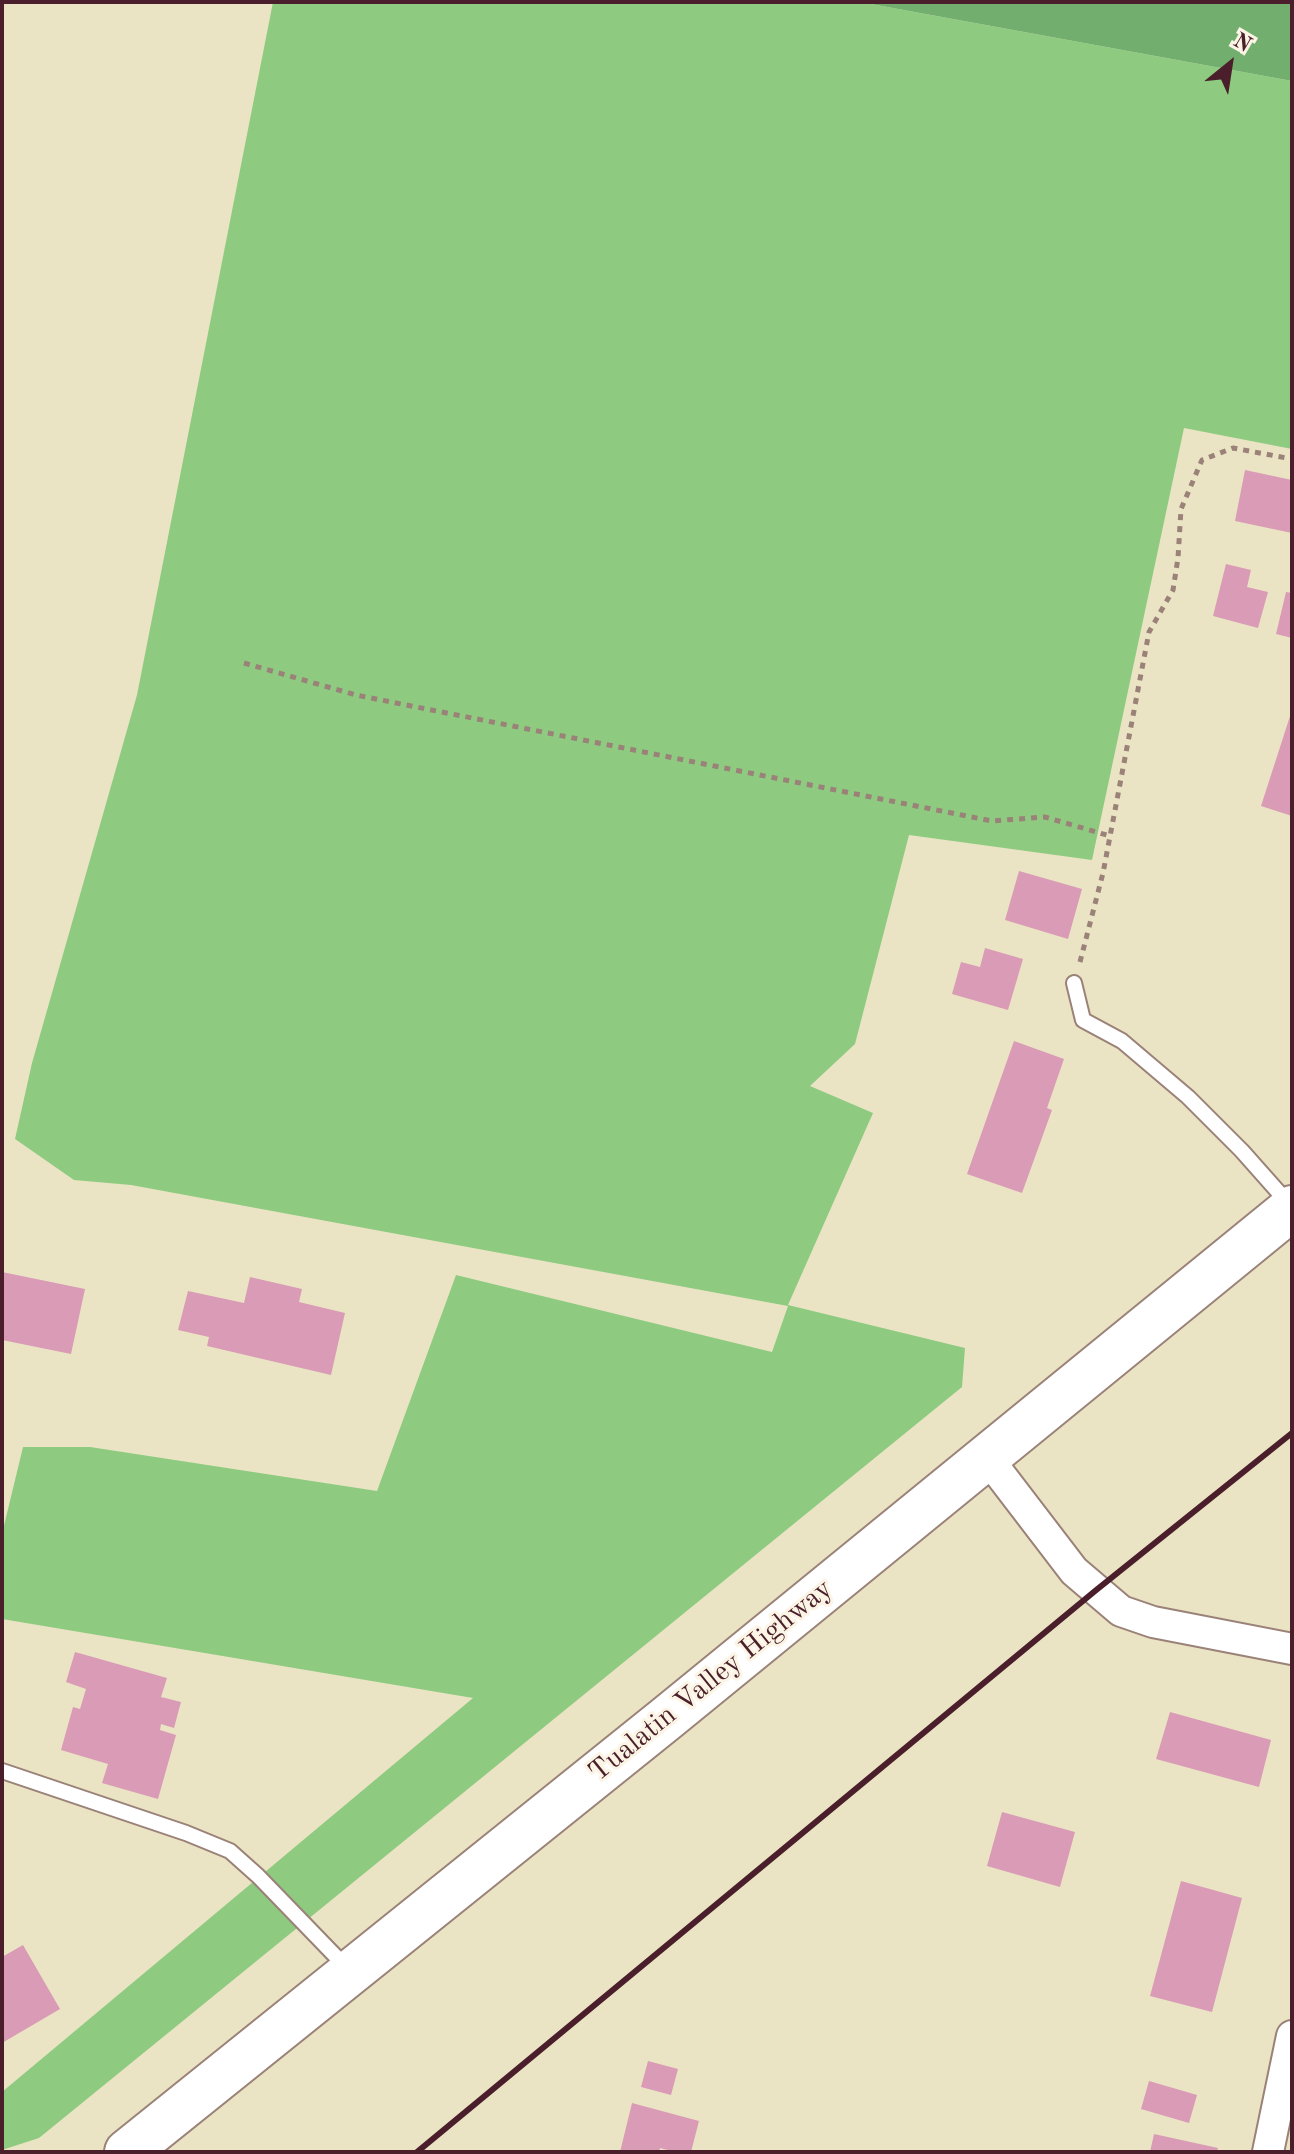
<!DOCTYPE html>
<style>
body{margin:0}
#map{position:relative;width:1294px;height:2154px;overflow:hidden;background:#ebe4c4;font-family:"Old Standard TT",serif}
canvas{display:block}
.frame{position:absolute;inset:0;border:4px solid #4a1f2b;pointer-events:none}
.north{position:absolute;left:1190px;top:24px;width:80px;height:80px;-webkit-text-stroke:6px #fcf5e5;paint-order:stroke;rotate:30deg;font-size:22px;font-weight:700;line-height:32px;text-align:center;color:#4a1f2b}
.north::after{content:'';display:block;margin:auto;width:28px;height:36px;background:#4a1f2b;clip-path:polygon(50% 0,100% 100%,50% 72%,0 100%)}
</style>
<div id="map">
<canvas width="1294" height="2154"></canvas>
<div class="frame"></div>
<div class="north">N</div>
</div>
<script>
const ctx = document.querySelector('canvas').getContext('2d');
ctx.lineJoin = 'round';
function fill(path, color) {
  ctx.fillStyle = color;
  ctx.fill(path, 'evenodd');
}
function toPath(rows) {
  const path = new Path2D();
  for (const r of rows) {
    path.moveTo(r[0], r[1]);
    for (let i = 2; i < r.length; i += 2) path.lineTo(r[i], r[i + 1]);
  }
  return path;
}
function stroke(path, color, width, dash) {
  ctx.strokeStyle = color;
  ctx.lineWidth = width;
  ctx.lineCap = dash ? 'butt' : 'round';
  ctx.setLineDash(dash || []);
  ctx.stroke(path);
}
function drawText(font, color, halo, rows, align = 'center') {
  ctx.font = font + ' "Old Standard TT",serif';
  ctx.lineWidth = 6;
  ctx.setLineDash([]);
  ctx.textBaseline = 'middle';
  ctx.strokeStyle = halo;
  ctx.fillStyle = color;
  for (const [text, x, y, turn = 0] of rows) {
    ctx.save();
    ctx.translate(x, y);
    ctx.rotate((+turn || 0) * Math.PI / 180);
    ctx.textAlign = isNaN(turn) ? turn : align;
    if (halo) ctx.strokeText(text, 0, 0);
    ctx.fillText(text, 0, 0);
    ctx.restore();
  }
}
fill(toPath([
 [273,2,860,2,1292,81,1292,449,1184,428,1092,860,909,835,855,1044,810,1086,873,1113,788,1305,965,1348,962,1387,39,2138,2,2150,2,2092,473,1698,2,1619,2,1534,23,1447,90,1447,377,1491,456,1275,772,1352,788,1306,131,1185,74,1180,15,1139,32,1063,137,695]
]), '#8ecb81');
fill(toPath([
 [860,2,1292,2,1292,81]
]), '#72af6f');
fill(toPath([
 [1245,470,1292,480,1292,533,1235,521],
 [1226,564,1251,570,1247,587,1268,592,1258,628,1213,616],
 [1286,592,1292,593,1292,638,1276,634],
 [1291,713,1292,713,1292,816,1261,806],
 [1019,871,1082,889,1068,939,1005,920],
 [985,948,1023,959,1008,1010,952,994,961,962,980,967],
 [1014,1041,1064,1059,1047,1108,1052,1110,1022,1193,967,1174],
 [2,1272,85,1289,71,1354,2,1340],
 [250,1277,302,1289,299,1302,345,1313,331,1375,207,1346,209,1337,178,1330,188,1291,244,1303],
 [75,1652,167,1678,161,1697,181,1702,174,1728,161,1724,160,1730,176,1735,158,1799,102,1783,108,1764,61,1750,73,1707,80,1709,86,1689,66,1682],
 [1170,1712,1271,1740,1259,1787,1156,1759],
 [1002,1812,1075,1832,1060,1887,987,1866],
 [1181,1881,1242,1898,1212,2012,1150,1996],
 [23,1945,60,2009,2,2043,2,1957],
 [648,2061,678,2069,671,2095,641,2087],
 [1149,2081,1197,2095,1189,2123,1141,2109],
 [632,2103,699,2121,691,2152,675,2152,660,2148,659,2152,620,2152],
 [1154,2134,1218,2148,1217,2152,1150,2152]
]), '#d99bb6');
const service = toPath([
 [1074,983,1083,1020,1122,1041,1188,1097,1242,1151,1289,1204],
 [2,1771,186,1833,230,1851,258,1876,348,1969]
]);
const minor = toPath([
 [986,1456,1074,1571,1121,1611,1153,1622,1292,1649],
 [1268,2152,1292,2036]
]);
const trunk = toPath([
 [127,2152,667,1718,1292,1208]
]);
stroke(service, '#9a8278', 18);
stroke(minor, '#9a8278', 34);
stroke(trunk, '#9a8278', 48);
stroke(toPath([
 [244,663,356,695,992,821,1045,817,1110,836],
 [1080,962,1103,873,1149,632,1173,590,1178,558,1181,509,1202,460,1233,448,1292,459]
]), '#9a8278', 5, [6, 6]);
stroke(service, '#fff', 14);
stroke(minor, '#fff', 30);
stroke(trunk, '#fff', 44);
stroke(toPath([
 [417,2152,1095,1591,1292,1433]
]), '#4a1f2b', 6);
drawText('28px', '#4a1f2b', '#fcf5e5', [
 ["Tualatin Valley Highway",711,1681,-39]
]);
</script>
